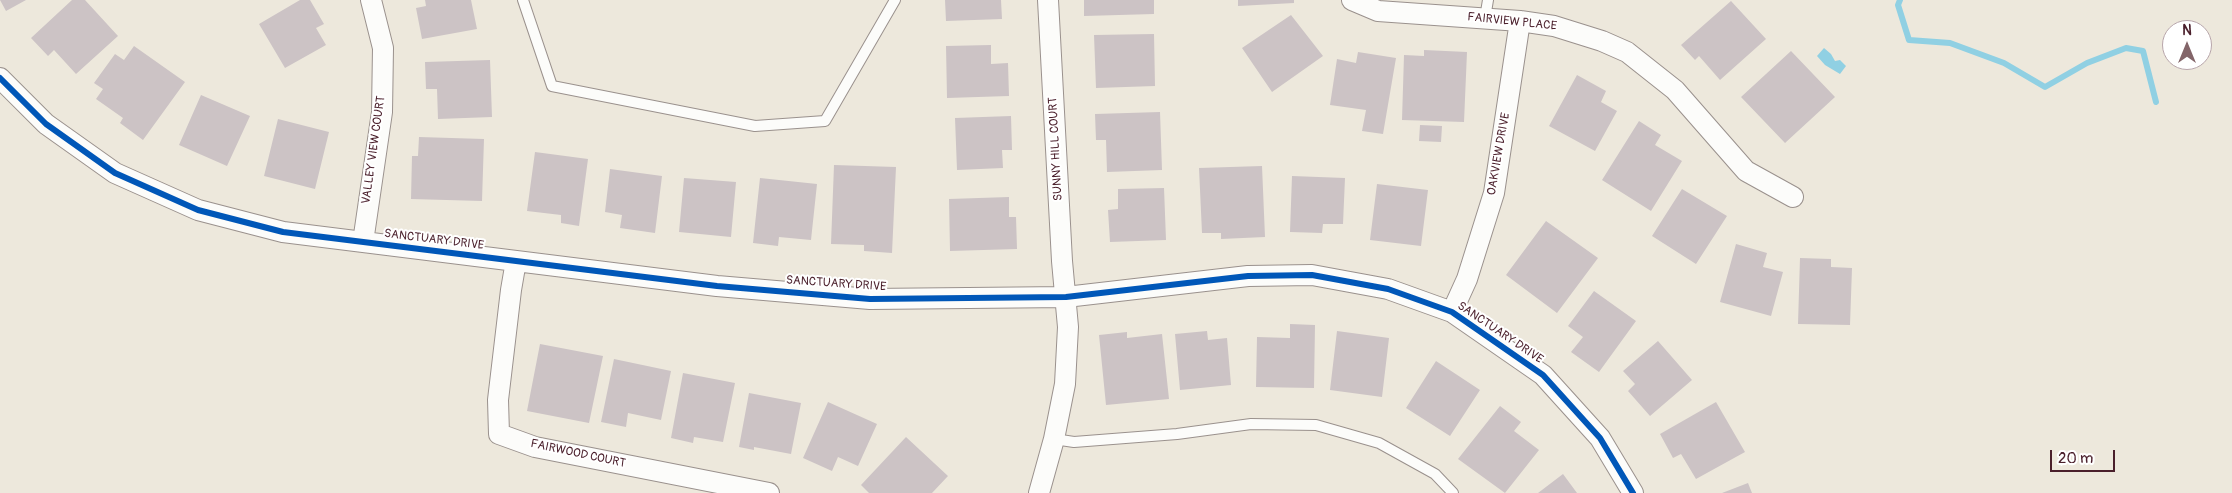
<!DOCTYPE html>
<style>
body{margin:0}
#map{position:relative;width:2232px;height:493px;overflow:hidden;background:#ede8dc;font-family:Pangolin,sans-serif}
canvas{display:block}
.north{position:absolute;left:2162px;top:20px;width:50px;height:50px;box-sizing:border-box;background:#fff;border:1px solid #b7a5aa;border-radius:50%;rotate:0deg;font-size:14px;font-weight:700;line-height:20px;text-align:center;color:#4a1f2b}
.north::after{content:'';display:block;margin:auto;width:18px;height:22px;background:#836569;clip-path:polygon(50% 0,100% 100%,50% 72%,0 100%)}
.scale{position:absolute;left:2050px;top:450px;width:65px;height:22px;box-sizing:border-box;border:2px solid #4a1f2b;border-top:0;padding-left:6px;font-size:15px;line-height:18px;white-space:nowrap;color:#4a1f2b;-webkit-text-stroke:4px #fff;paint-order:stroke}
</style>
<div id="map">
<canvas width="2232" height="493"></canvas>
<div class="north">N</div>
<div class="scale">20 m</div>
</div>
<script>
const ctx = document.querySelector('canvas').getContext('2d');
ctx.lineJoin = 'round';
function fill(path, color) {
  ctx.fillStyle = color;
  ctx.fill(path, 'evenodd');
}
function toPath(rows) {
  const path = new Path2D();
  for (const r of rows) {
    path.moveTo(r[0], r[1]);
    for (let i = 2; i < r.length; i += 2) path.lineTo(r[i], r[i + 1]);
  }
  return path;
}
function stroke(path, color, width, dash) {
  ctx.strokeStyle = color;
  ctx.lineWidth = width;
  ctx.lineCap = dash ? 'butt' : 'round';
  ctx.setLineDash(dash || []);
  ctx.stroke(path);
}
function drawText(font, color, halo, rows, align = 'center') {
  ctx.font = font + ' Pangolin,sans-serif';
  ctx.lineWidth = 4;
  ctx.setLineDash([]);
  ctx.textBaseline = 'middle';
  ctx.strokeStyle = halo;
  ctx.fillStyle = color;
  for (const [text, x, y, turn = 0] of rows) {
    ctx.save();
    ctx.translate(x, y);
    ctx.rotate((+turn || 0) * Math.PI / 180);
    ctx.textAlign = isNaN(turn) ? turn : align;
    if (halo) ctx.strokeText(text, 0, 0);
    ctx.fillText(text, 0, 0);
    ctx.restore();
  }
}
fill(toPath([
 [1824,48,1831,54,1835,61,1840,60,1846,66,1840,74,1825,65,1817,56]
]), '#90d0e3');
stroke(toPath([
 [1900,0,1898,5,1909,40,1950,43,2004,63,2045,87,2087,63,2126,48,2143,51,2156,102]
]), '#90d0e3', 6);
fill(toPath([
 [0,0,26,0,6,11],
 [72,0,85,0,118,36,76,74,54,50,48,56,31,38],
 [300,0,310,0,324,24,316,28,326,45,285,68,259,24],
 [425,0,471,0,477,29,422,39,416,8,426,6],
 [945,0,1001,0,1002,19,946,21],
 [1084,0,1154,0,1154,14,1084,16],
 [1238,0,1294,0,1294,3,1238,6],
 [1731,1,1766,39,1720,80,1699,56,1695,60,1681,45],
 [1291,15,1323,56,1272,92,1242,48],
 [1154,34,1155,86,1096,88,1094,35],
 [991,45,991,64,1008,63,1009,96,947,98,946,46],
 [134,46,185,82,143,140,120,123,123,118,96,99,103,89,94,83,115,54,124,60],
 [1424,50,1467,52,1464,122,1402,120,1404,55,1424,56],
 [1791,51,1835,97,1785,143,1741,97],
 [1358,52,1396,58,1383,134,1362,131,1366,110,1330,105,1337,59,1356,63],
 [490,60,492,117,438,119,437,89,426,89,425,62],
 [1577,75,1606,91,1601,102,1617,111,1595,151,1549,126],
 [201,95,250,116,227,166,179,145],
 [1160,112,1162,170,1107,172,1106,140,1096,140,1095,114],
 [1011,116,1012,150,1002,150,1003,168,957,170,955,118],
 [278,119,329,132,315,189,264,176],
 [1639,121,1661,135,1655,145,1682,161,1651,211,1602,180],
 [1420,125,1442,126,1441,142,1419,141],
 [419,137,484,139,482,201,411,199,412,156,418,156],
 [535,152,588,159,579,226,561,223,561,215,527,211],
 [834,165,896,167,892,253,864,251,864,245,831,244],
 [1262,166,1265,237,1221,239,1221,233,1202,233,1199,168],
 [610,169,662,176,655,233,620,228,622,215,605,212],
 [1292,176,1345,178,1343,224,1323,224,1322,233,1290,232],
 [684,178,736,182,731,237,679,232],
 [760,178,817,184,811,240,779,237,778,246,753,243],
 [1377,184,1428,190,1421,246,1370,240],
 [1164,188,1166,240,1110,242,1108,210,1118,209,1118,189],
 [1682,189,1727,216,1696,264,1652,236],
 [1009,197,1009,217,1016,217,1017,249,950,251,949,199],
 [1546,221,1598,258,1557,313,1506,275],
 [1736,244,1767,253,1763,267,1783,272,1771,316,1720,302],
 [1800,258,1831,259,1831,267,1852,268,1850,325,1798,324],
 [1594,291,1636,321,1599,372,1571,352,1583,337,1568,326],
 [1290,324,1315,325,1314,388,1256,387,1257,337,1290,338],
 [1207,331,1208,340,1227,338,1231,385,1180,390,1175,334],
 [1337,331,1389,338,1382,397,1330,390],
 [1127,332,1127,338,1162,334,1169,399,1106,405,1099,335],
 [1658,341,1692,380,1650,416,1628,391,1635,384,1623,371],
 [540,344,603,356,589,423,527,411],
 [614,359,671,371,661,420,628,413,626,427,601,422],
 [1436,361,1480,390,1450,436,1406,408],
 [683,373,735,383,723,442,694,437,693,443,671,438],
 [749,393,801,403,791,454,754,447,754,450,739,447],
 [828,402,877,424,858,466,838,457,832,471,803,458],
 [1716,402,1745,452,1696,479,1681,454,1673,458,1660,434],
 [1500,406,1521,422,1514,431,1539,450,1505,493,1458,459],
 [906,437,948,476,932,493,869,493,861,485],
 [1563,474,1577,493,1538,493],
 [1748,483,1752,493,1722,493]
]), '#ccc3c5');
const lane = toPath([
 [523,0,552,86,755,126,825,121,895,0],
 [1485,18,1488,0],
 [1054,439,1074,442,1177,434,1251,424,1316,425,1379,443,1435,474,1453,493]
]);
const street = toPath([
 [1352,0,1378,11,1520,21,1554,26,1602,41,1627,52,1675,90,1746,171,1793,197],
 [0,78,46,124,115,173,198,210,283,232,717,286,870,299,1066,297,1248,276,1312,275,1388,289,1452,312,1543,375,1600,438,1633,493],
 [363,242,382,112,383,48,371,0],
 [516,261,511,290,498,400,499,434,535,447,769,493],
 [1452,312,1467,279,1494,193,1520,21],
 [1039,493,1054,439,1065,384,1068,327,1062,261,1048,0]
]);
stroke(lane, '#9a918d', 12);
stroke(street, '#9a918d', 22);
stroke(lane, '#fcfcfa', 10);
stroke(street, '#fcfcfa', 20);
stroke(toPath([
 [0,78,46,124,115,173,198,210,283,232,717,286,870,299,1066,297,1248,276,1312,275,1388,289,1452,312,1543,375,1600,438,1633,493]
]), '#0057b8', 6);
drawText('12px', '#4a1f2b', '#fff', [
 ["FAIRVIEW PLACE",1512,22,6],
 ["SUNNY HILL COURT",1056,149,-93],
 ["VALLEY VIEW COURT",374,150,-82],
 ["OAKVIEW DRIVE",1499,154,-80],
 ["SANCTUARY DRIVE",434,240,7],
 ["SANCTUARY DRIVE",836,284,4],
 ["SANCTUARY DRIVE",1500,333,34],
 ["FAIRWOOD COURT",578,454,12]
]);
</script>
